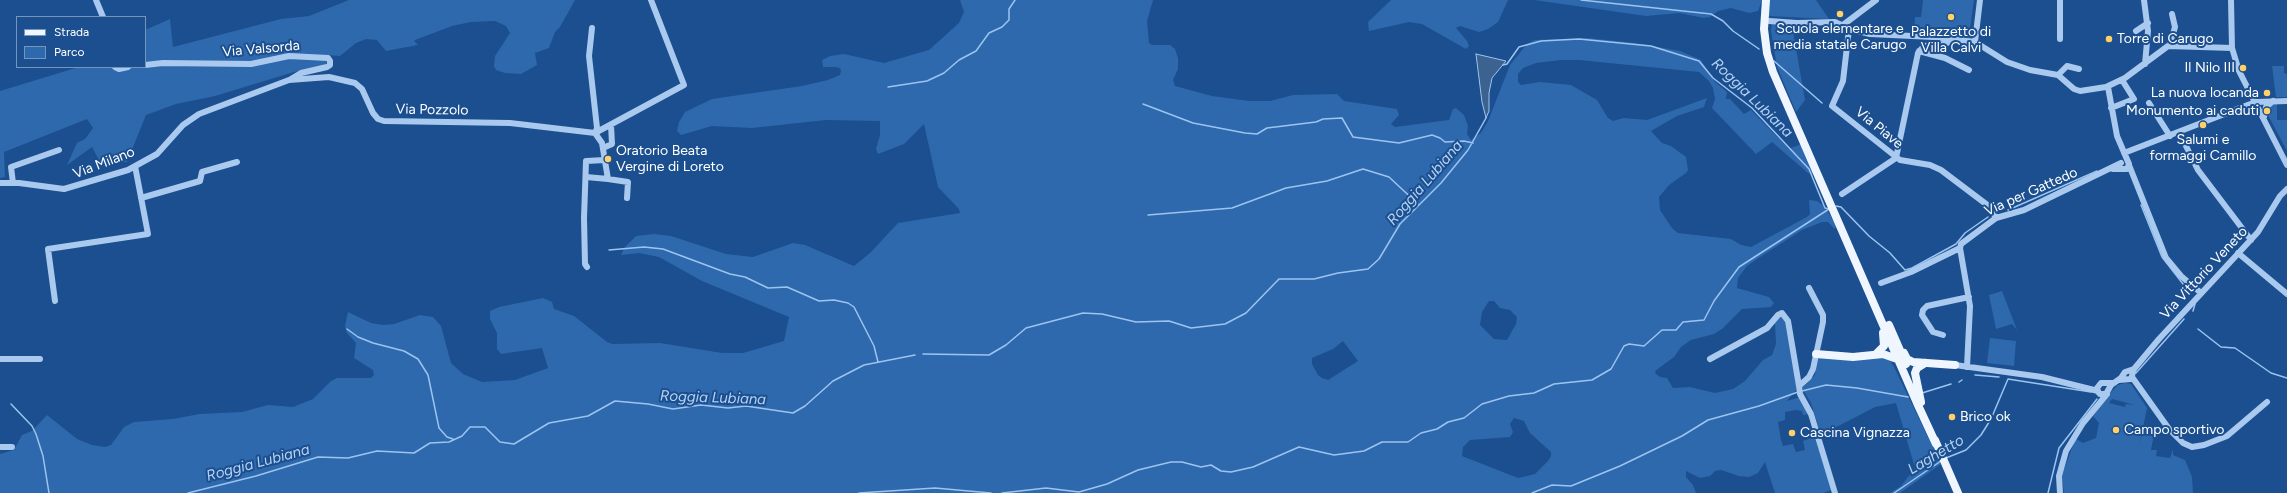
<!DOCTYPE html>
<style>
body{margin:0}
#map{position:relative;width:2287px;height:493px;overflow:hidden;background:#1b4f8f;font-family:Figtree,sans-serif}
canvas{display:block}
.legend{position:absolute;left:16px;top:16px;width:130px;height:52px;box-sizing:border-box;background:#1b4f8f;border:1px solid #7695bc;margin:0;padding:5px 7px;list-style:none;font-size:12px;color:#fff}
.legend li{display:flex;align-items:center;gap:8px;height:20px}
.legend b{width:20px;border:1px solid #7695bc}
</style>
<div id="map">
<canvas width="2287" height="493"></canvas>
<ul class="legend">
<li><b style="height:5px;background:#f0f6ff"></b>Strada</li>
<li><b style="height:11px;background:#2e69ad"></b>Parco</li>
</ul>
</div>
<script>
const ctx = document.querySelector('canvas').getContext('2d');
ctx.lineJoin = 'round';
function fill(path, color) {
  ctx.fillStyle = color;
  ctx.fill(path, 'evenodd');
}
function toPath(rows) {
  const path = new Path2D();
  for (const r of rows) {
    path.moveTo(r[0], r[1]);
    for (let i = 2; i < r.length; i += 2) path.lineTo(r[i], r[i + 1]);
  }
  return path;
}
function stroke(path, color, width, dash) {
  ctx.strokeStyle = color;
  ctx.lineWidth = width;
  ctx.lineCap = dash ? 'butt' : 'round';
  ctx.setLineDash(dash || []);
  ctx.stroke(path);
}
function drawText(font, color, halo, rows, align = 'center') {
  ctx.font = font + ' Figtree,sans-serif';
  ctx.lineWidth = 4;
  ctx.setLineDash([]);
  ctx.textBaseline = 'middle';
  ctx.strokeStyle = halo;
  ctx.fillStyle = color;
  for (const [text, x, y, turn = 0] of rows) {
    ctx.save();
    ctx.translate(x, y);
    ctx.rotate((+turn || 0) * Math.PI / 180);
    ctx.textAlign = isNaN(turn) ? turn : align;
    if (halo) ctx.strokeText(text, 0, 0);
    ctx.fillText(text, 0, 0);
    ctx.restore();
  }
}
fill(toPath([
 [349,0,575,0,560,27,555,32,549,48,535,53,537,65,521,74,505,73,496,70,494,66,495,56,510,33,506,26,495,21,471,22,452,26,415,40,414,41,418,45,386,51,377,40,366,39,356,43,340,56,326,55,326,65,294,72,215,96,176,104,146,115,127,162,100,162,92,147,67,165,77,143,85,139,93,128,87,119,4,152,5,177,0,178,0,91,79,67,145,67,145,30,170,19,173,47,281,19,309,16],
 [960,0,1153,0,1147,21,1149,43,1152,45,1170,45,1175,49,1178,58,1178,69,1173,80,1175,86,1212,96,1249,101,1270,101,1293,95,1337,94,1344,101,1397,109,1399,115,1391,124,1395,127,1449,120,1453,109,1456,108,1464,115,1468,126,1467,134,1471,140,1481,133,1488,121,1510,65,1527,44,1535,40,1587,38,1635,43,1680,51,1701,60,1715,82,1727,92,1726,99,1730,99,1744,114,1751,110,1789,149,1801,144,1813,174,1808,173,1772,142,1756,154,1712,108,1715,99,1713,88,1709,81,1699,72,1579,60,1561,60,1536,63,1523,68,1518,74,1518,82,1521,85,1540,82,1571,85,1597,100,1608,118,1613,121,1624,118,1647,120,1707,98,1704,107,1677,116,1651,131,1662,143,1671,146,1686,157,1688,170,1686,173,1669,185,1659,197,1660,210,1672,228,1678,233,1731,239,1741,245,1751,247,1807,217,1810,214,1809,200,1817,201,1825,207,1836,225,1835,229,1828,222,1822,222,1802,230,1760,257,1747,266,1738,278,1737,288,1769,297,1774,303,1771,307,1742,309,1722,329,1714,334,1691,340,1681,347,1674,357,1655,371,1656,374,1660,377,1667,378,1673,388,1690,387,1715,393,1733,389,1745,381,1763,360,1772,355,1776,344,1775,323,1779,317,1782,317,1785,322,1797,389,1787,401,1801,397,1811,414,1803,415,1802,411,1796,410,1785,412,1785,420,1778,422,1781,440,1783,446,1793,444,1796,452,1805,450,1803,441,1817,436,1834,489,1823,493,1775,493,1765,462,1758,473,1749,477,1739,476,1721,470,1715,471,1710,476,1700,478,1686,471,1686,477,1693,485,1696,493,0,493,0,454,14,450,22,435,32,431,47,415,77,439,92,445,105,447,111,445,124,427,134,422,173,419,200,414,242,412,268,405,293,407,313,399,331,381,337,378,371,378,374,375,373,370,354,358,356,343,347,333,345,326,348,312,371,323,383,325,394,324,420,315,433,317,441,326,451,363,463,374,482,382,515,380,548,368,542,348,501,354,497,349,497,333,490,319,490,311,499,307,543,298,552,302,554,309,574,316,607,342,612,344,660,343,722,353,743,353,784,341,789,317,702,281,659,257,639,253,621,255,625,247,636,236,654,234,671,236,726,254,753,257,793,243,805,245,854,266,870,253,898,223,960,213,959,209,938,187,924,124,904,144,878,154,876,149,880,135,880,121,826,120,752,128,712,126,681,135,677,131,679,122,685,112,712,99,802,86,828,80,840,75,841,71,840,68,835,67,823,67,822,60,830,56,844,54,884,63,929,50,959,23,964,12],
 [1489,301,1494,301,1500,308,1510,310,1517,317,1516,324,1507,340,1494,339,1480,325,1482,312],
 [1343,341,1358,361,1328,380,1322,378,1318,375,1312,364,1312,358,1333,349],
 [1514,418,1524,421,1530,433,1551,452,1551,456,1548,461,1535,474,1518,478,1462,456,1463,447,1470,440,1510,437,1513,432,1510,424],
 [1391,0,1508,0,1498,22,1488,29,1479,32,1460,26,1456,28,1467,41,1469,46,1466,49,1422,24,1409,22,1369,31,1368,22],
 [1534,0,1762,0,1758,11,1749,13,1731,8,1718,11,1710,17,1704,18,1679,13,1646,16],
 [1769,0,1816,0,1829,19,1768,16],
 [1923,0,1974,0,1970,28,1974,29,1972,39,1936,36,1935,31,1931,30,1930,35,1914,35,1915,17,1921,17],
 [1772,23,1789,24,1792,26,1805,100,1796,112,1777,67,1771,31],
 [2272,66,2284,66,2284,73,2287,74,2287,97,2276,97],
 [2273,104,2277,104,2277,120,2287,120,2287,151,2268,115,2268,107],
 [2002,291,2017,330,2012,324,1996,329,1989,295],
 [1990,338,2016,341,2014,366,1987,363],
 [1882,356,1890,360,1894,367,1941,464,1900,493,1890,493,1901,486,1915,468,1896,403,1875,407,1821,435,1811,403,1802,388,1815,375,1815,365,1819,358],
 [2125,383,2131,384,2147,408,2139,447,2144,426,2155,429,2151,450,2157,450,2156,456,2170,458,2173,449,2173,455,2185,460,2192,477,2193,493,2064,493,2062,475,2073,445,2076,439,2083,443,2096,438,2099,423,2093,416,2112,391,2118,385],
 [2112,399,2135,405,2126,404,2125,407,2109,403]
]), '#2e69ad');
const water = toPath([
 [1476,54,1506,61,1492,78,1489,93,1489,111,1486,118,1482,102,1476,54]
]);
fill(water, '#3c6290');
stroke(water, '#9cc4f0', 1);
stroke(toPath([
 [1581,0,1711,14,1723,21,1733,31,1759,49],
 [1774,61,1822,103],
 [888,87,927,81,944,73,959,60,976,51,989,33,1002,27,1009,20,1009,9,1015,0],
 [1143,104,1193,123,1245,133,1257,134,1267,128,1316,122,1323,119,1342,118,1353,137,1399,143,1432,135,1440,138,1445,142,1464,141,1473,143],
 [2141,205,2162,257,2183,284],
 [1836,206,1841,207,1869,236,1890,253,1905,270,1912,268,1956,244,1965,233,1988,217],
 [2008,210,2097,171],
 [1148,215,1232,208,1286,188,1327,181,1363,169,1389,177,1419,205],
 [609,250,644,247,663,249,730,274,745,277,768,288,787,287,819,301,834,300,848,303,854,307,874,346,878,362],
 [2193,311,2195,304],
 [347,329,358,337,373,343,404,351,418,359,428,375,439,428,447,437,453,439],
 [2198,329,2221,347,2235,348,2271,373,2287,378],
 [923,354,989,355,1006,345,1026,328,1083,313,1102,314,1136,322,1169,321,1191,328,1225,324,1246,313,1279,279,1314,279,1338,273,1368,269,1379,259,1400,224,1441,183,1468,150,1486,118],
 [2136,373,2184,319],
 [1975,375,1999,377],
 [1959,382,1962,380],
 [1802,391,1826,385,1857,388,1908,397],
 [1922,393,1951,384],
 [11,404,32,426,36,434,43,456,49,493],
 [1946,458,1966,450,1981,435,1991,419,2008,379,2091,392],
 [188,493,256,476,318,457,348,458,377,451,414,453,430,443,449,442,462,436,470,427,485,427,500,442,514,444,549,423,588,416,615,401,648,404,673,409,701,405,728,408,746,406,793,413,805,406,833,381,864,365,915,355],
 [859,493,935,488,991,493],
 [1002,493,1046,488,1079,492,1107,484,1138,470,1171,462,1182,462,1201,467,1211,465,1221,471,1231,472,1253,467,1299,447,1334,455,1364,451,1382,442,1408,442,1421,433,1437,429,1448,422,1464,418,1482,404,1509,396,1534,393,1554,384,1592,380,1611,369,1624,346,1629,344,1644,346,1662,330,1676,330,1683,322,1704,320,1714,301,1739,267,1829,209,1825,208,1809,169,1752,108,1713,78,1699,61,1651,46,1579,39,1541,41,1519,47,1507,64,1503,65],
 [1532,493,1552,485,1571,486,1620,466,1682,436,1708,420,1759,406,1798,392],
 [1894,493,1941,461],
 [2048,493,2059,448,2097,399]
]), '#9cc4f0', 1.5);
stroke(toPath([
 [96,0,103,17],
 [2060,0,2060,39],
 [2144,0,2148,31,2145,64],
 [2231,0,2232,48,2239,71,2287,165],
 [1769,21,1797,23,1835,22,1850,29,1870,34,1933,37,1975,42,2007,62,2030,70,2058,75,2074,89,2080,91,2106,87,2125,78,2168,46,2232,48],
 [1843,25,1876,0],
 [592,28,589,56,597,128,595,133],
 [1849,29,1843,81,1832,106,1900,160,1930,165,1941,170,1990,207,1996,218],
 [2136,31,2148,23],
 [1975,42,1980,0],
 [2170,45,2175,27,2172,14],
 [1919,51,1945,58,1969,70],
 [145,65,163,63,251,64,289,56,328,58,330,61,330,65,327,67,301,73,291,79],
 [115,67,119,69,128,67],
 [2058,75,2067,66,2079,69],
 [2108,87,2117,136,2129,164,2127,169,2113,169],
 [2149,103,2170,136],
 [2111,108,2134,99,2122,80],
 [2264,117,2266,107,2273,101],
 [2179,132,2198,170,2251,240],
 [595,133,684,85,651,0],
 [595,133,602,143,608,179,628,182,627,198],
 [603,148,612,144,611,125],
 [2124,153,2245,106,2256,102,2287,101],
 [2129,165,2166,258,2181,276,2201,293],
 [586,177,608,179],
 [0,183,19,183,64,189,128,170,157,154,183,125,199,114,289,80,329,77,355,83,362,89,373,113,378,119,384,121,510,123,595,133],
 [13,183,11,167,59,150],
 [1842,194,1896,158,1918,53,1924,46,1945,44,1953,40],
 [141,198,200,181,202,172,237,162],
 [1960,248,1970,306,1967,367],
 [2238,253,2287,294],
 [587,267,585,264,584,218,586,161,605,160],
 [1881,283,1911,272,1960,248,1961,244,1996,218,2024,210,2121,163],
 [1809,288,1823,315,1823,322,1813,369,1809,377,1799,386,1800,394,1811,414,1835,493],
 [55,301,48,249,148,234,135,166],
 [1943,335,1933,332,1922,315,1923,310,1927,306,1969,297],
 [0,359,40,359],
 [1710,359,1767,328,1778,315,1782,313,1788,321,1799,386],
 [1955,365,2042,377,2098,391],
 [2132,377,2169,429,2183,443,2192,447,2204,445,2227,436,2267,402],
 [2119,380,2131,379,2134,369,2159,339,2258,232,2280,196,2287,189],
 [2098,392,2097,388,2101,383,2114,383],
 [2100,394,2106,394,2111,385,2121,378,2125,372,2134,369],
 [0,447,12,447],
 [2060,493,2059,476,2066,451,2083,423,2107,394]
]), '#a9c9ee', 6);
stroke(toPath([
 [1766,0,1764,29,1767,53,1773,72,1917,403,1936,444],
 [1889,325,1906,364],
 [1904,353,1907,359,1913,362,1955,365],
 [1816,354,1853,357,1883,354,1897,359],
 [1876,354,1884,346,1883,333],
 [1921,402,1915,373,1917,368,1925,363],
 [1935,440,1958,493]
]), '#f0f6ff', 8);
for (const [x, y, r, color] of [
 [1840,14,4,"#ffd166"],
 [1951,17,4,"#ffd166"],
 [2109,39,4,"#ffd166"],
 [2243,68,4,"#ffd166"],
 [2267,93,4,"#ffd166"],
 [2267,111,4,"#ffd166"],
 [2203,125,4,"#ffd166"],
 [608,159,4,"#ffd166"],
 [1952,417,4,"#ffd166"],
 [2116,430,4,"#ffd166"],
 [1792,433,4,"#ffd166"]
]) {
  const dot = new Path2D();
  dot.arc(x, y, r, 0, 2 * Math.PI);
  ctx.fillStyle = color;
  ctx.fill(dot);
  stroke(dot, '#1b4f8f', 1.5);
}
drawText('14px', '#fff', '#1b4f8f', [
 ["Scuola elementare e",1840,29,"center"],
 ["media statale Carugo",1840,45,"center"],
 ["Palazzetto di",1951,32,"center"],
 ["Villa Calvi",1951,48,"center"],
 ["Torre di Carugo",2117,39],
 ["Il Nilo III",2235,68,"right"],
 ["La nuova locanda",2259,93,"right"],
 ["Monumento ai caduti",2259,111,"right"],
 ["Salumi e",2203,140,"center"],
 ["formaggi Camillo",2203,156,"center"],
 ["Oratorio Beata",616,151],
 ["Vergine di Loreto",616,167],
 ["Brico ok",1960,417],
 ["Campo sportivo",2124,430],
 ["Cascina Vignazza",1800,433]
], 'left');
drawText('14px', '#fff', '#1b4f8f', [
 ["Via Valsorda",261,49,-5],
 ["Via Pozzolo",432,110,1],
 ["Via Piave",1879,128,39],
 ["Via Milano",104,163,-21],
 ["Via per Gattedo",2031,192,-24],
 ["Via Vittorio Veneto",2204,273,-47]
]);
drawText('italic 15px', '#b5d3f5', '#1b4f8f', [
 ["Roggia Lubiana",1752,98,44],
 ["Roggia Lubiana",1425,183,-49],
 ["Roggia Lubiana",713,398,2],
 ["Laghetto",1936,455,-31],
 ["Roggia Lubiana",258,463,-15]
]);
</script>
